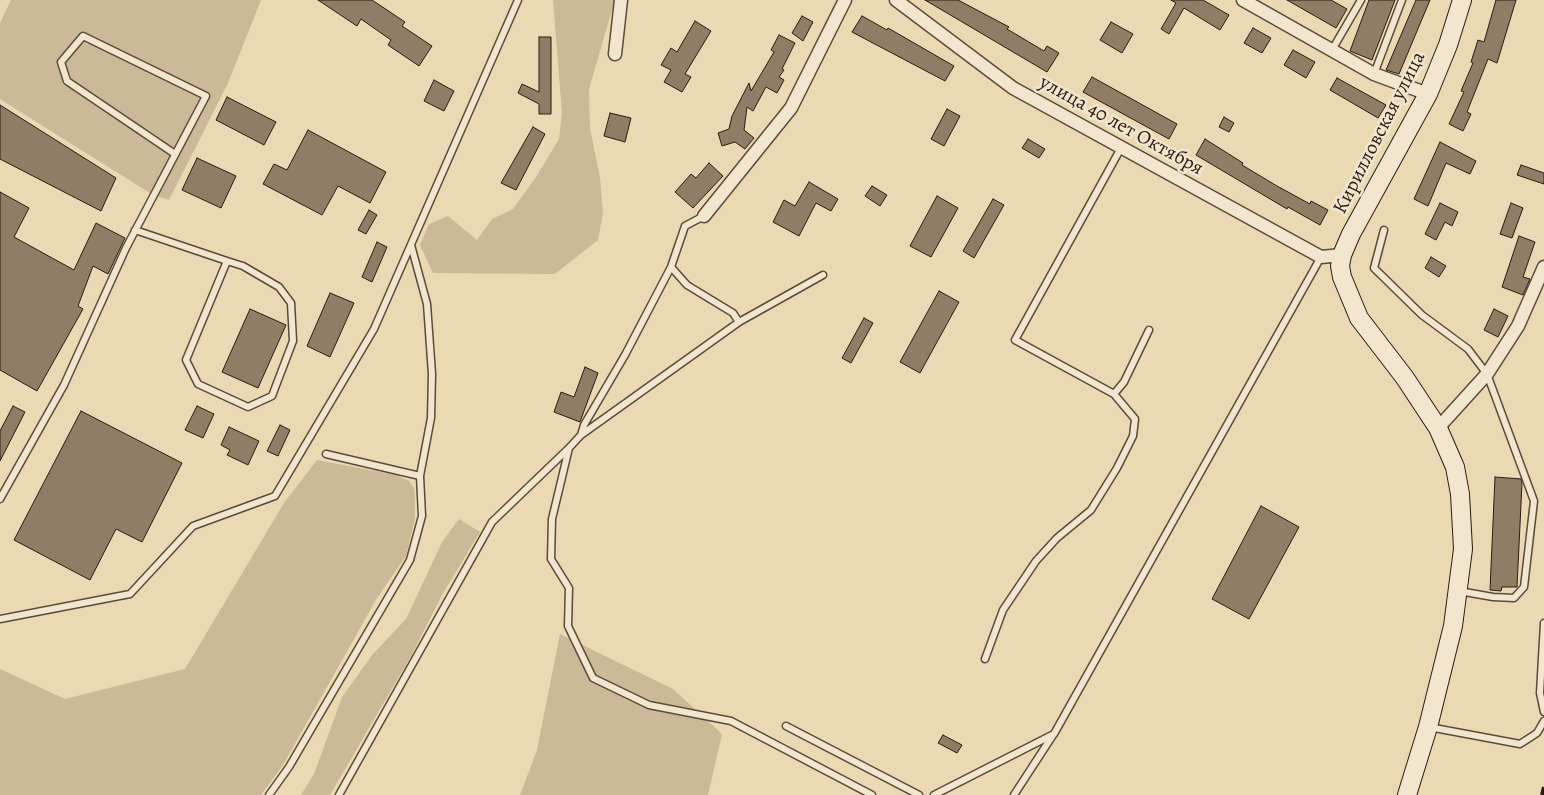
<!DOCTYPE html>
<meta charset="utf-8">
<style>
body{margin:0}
canvas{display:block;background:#ebd9b3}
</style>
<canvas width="1544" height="795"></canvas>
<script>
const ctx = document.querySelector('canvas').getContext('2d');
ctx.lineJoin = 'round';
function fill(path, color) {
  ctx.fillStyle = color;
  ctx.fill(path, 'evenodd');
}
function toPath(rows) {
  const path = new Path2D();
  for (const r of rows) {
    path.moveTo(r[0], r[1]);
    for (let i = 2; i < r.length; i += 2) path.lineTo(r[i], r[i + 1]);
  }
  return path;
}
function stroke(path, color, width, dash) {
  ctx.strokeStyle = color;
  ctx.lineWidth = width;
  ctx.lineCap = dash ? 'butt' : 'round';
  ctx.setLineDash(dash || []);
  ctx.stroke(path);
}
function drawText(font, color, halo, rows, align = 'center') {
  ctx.font = font + ' Alegreya,serif';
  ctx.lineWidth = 5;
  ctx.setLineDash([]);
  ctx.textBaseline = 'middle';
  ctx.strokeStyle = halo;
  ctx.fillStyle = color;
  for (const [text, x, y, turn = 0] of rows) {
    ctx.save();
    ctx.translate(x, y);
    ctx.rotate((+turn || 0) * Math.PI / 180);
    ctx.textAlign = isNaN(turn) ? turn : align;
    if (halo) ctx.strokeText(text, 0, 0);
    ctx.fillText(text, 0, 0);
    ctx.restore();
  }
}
fill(toPath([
 [11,0,261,0,228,83,169,200,153,195,0,99,0,23],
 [553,0,615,0,589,89,590,129,600,177,603,213,598,240,555,274,433,273,420,245,429,224,448,216,477,240,492,219,513,209,536,177,559,139,562,113],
 [317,460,396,475,409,481,414,488,415,498,415,519,406,556,377,598,283,765,261,795,0,795,0,669,65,699,185,669,284,503],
 [459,519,480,532,442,595,411,656,330,795,301,795,314,774,342,697,373,654,406,619,442,542],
 [560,634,673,689,722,734,708,795,520,795,537,750]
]), '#cbb997');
const building = toPath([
 [318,0,372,0,405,22,402,26,432,46,419,66,388,45,391,40,361,19,357,26,318,0],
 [925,0,958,0,1009,27,1007,29,1044,51,1047,46,1059,53,1047,72,925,0],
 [1171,0,1203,0,1229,15,1220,30,1184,8,1169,34,1161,29,1176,3,1171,0],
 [1287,0,1331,0,1347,9,1336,28,1287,0],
 [1369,0,1395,0,1372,60,1350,51,1369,0],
 [1416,0,1430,0,1399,74,1386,70,1416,0],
 [1496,0,1516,0,1497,63,1488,59,1467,112,1471,114,1463,131,1449,124,1464,92,1461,91,1473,63,1471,62,1478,40,1484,42,1496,0],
 [802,16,813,22,803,41,792,33,802,16],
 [862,16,887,30,888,28,954,66,945,81,852,32,862,16],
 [695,21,711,31,685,74,691,77,682,92,664,82,671,70,661,65,671,48,677,52,695,21],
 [1111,22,1133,34,1122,53,1100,40,1111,22],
 [1253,28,1271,38,1262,53,1244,43,1253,28],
 [779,35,795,43,782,69,784,70,779,77,784,80,777,93,766,87,753,111,747,107,744,130,754,138,745,149,735,142,722,146,718,133,729,129,732,116,749,83,751,91,774,52,771,50,779,35],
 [539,37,551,37,551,114,539,114,539,104,518,93,522,84,539,92,539,37],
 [1293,50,1315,62,1306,78,1284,65,1293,50],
 [1092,77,1177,124,1169,139,1083,92,1092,77],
 [1337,78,1386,105,1378,118,1330,90,1337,78],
 [434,80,454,91,444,111,424,101,434,80],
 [227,97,276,122,264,145,216,120,227,97],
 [0,105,116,178,101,211,0,159,0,105],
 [947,109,960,116,944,146,931,139,947,109],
 [610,113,631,118,625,142,604,136,610,113],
 [1224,117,1234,123,1229,132,1219,127,1224,117],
 [533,127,545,134,516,190,501,183,533,127],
 [308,130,386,172,370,203,338,186,322,215,263,184,274,164,287,170,308,130],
 [1028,139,1045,149,1039,158,1022,148,1028,139],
 [1205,139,1243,163,1242,165,1277,186,1310,204,1311,201,1328,210,1320,225,1288,207,1287,209,1196,155,1205,139],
 [1440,142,1476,161,1470,174,1446,163,1428,206,1414,199,1440,142],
 [197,158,236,176,221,208,182,190,197,158],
 [709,163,723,176,693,208,675,192,691,174,696,178,709,163],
 [1521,165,1544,173,1544,184,1517,175,1521,165],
 [809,182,838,199,831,211,816,203,799,236,773,222,784,200,795,206,809,182],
 [872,186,887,195,880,206,865,196,872,186],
 [0,192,29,208,14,237,74,270,96,223,125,238,108,274,93,266,78,306,83,309,37,391,0,370,0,192],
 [937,196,958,208,931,257,910,246,937,196],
 [993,199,1004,205,974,258,963,251,993,199],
 [1440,203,1458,212,1452,226,1445,222,1436,240,1425,234,1440,203],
 [1511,203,1523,208,1512,238,1500,234,1511,203],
 [369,210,377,215,366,234,358,230,369,210],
 [1519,236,1535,242,1523,277,1530,279,1523,295,1502,287,1519,236],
 [377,242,387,247,372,282,362,277,377,242],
 [1431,257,1446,266,1439,277,1425,268,1431,257],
 [939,291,959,302,920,373,900,362,939,291],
 [330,293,354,303,330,357,307,346,330,293],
 [250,309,286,325,258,388,222,372,250,309],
 [1494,309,1508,316,1498,337,1484,330,1494,309],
 [864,318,873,323,851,363,842,358,864,318],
 [585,367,598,373,580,422,554,412,561,392,574,397,585,367],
 [13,406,25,412,0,461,0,431,13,406],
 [197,406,214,414,203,438,185,430,197,406],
 [81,411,182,463,142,542,116,529,90,580,14,540,81,411],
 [280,425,290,430,278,456,267,451,280,425],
 [229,427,259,441,248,465,227,455,230,450,221,445,229,427],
 [1495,477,1521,479,1522,483,1517,587,1502,587,1501,591,1490,590,1495,477],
 [1261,506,1299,527,1249,619,1212,599,1261,506],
 [943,735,962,745,957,753,938,743,943,735]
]);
fill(building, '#907d65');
stroke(building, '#2d1a11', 1);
const lane = toPath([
 [1332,50,1361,0],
 [1374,74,1402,0],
 [704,216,685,226,671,267,625,355,584,425,581,435,569,448,552,519,551,559,569,588,568,626,593,678,649,705,731,721,872,795],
 [135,230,227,261,243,266,279,287,291,303,293,341,272,396,248,407,198,384,186,360,227,261],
 [1384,230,1374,268,1422,315,1468,349,1487,374,1534,501,1524,587,1514,598,1493,597,1459,591],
 [411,245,427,304,432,374,431,418,420,476],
 [671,267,687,285,733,313,739,322],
 [1114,394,1124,382,1149,330],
 [581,435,739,322,823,275],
 [0,499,64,385,126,248,206,96,83,36,61,62,67,81,175,154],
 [0,619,130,594,193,526,275,496,374,329,518,0],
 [1544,623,1540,693,1544,712],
 [985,659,1003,610,1036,561,1057,538,1091,510,1117,468,1133,436,1135,419,1114,394,1015,340,1121,148],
 [786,726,919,795],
 [1429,727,1520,744,1537,733,1544,721],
 [269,795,289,767,410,560,422,516,420,476,326,454],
 [339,795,492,522,568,449],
 [934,795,1054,734,1321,257],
 [1014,795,1053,735]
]);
const street = toPath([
 [896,0,1013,88,1321,257,1342,255],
 [1243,0,1374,74,1428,94],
 [615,54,621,0],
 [704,216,791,108,845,0],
 [1438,428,1487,374,1518,326,1544,267]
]);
const secondary = toPath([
 [1407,795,1428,727,1453,626,1463,549,1460,494,1455,467,1438,428,1405,378,1359,318,1342,277,1340,266,1342,255,1351,234,1428,94,1448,45,1462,0]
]);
stroke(lane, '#5c4a3a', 9);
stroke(street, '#5c4a3a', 15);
stroke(secondary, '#2d1a11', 20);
stroke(lane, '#f2e6ce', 6);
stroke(street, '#f2e6ce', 12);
stroke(secondary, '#f2e6ce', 18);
stroke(toPath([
 [1542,795,1544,787]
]), '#2d1a11', 4, [9, 9]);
drawText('20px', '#2d1a11', '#f2e6ce', [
 ["улица 40 лет Октября",1121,126,29],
 ["Кирилловская улица",1380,133,-63]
]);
</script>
